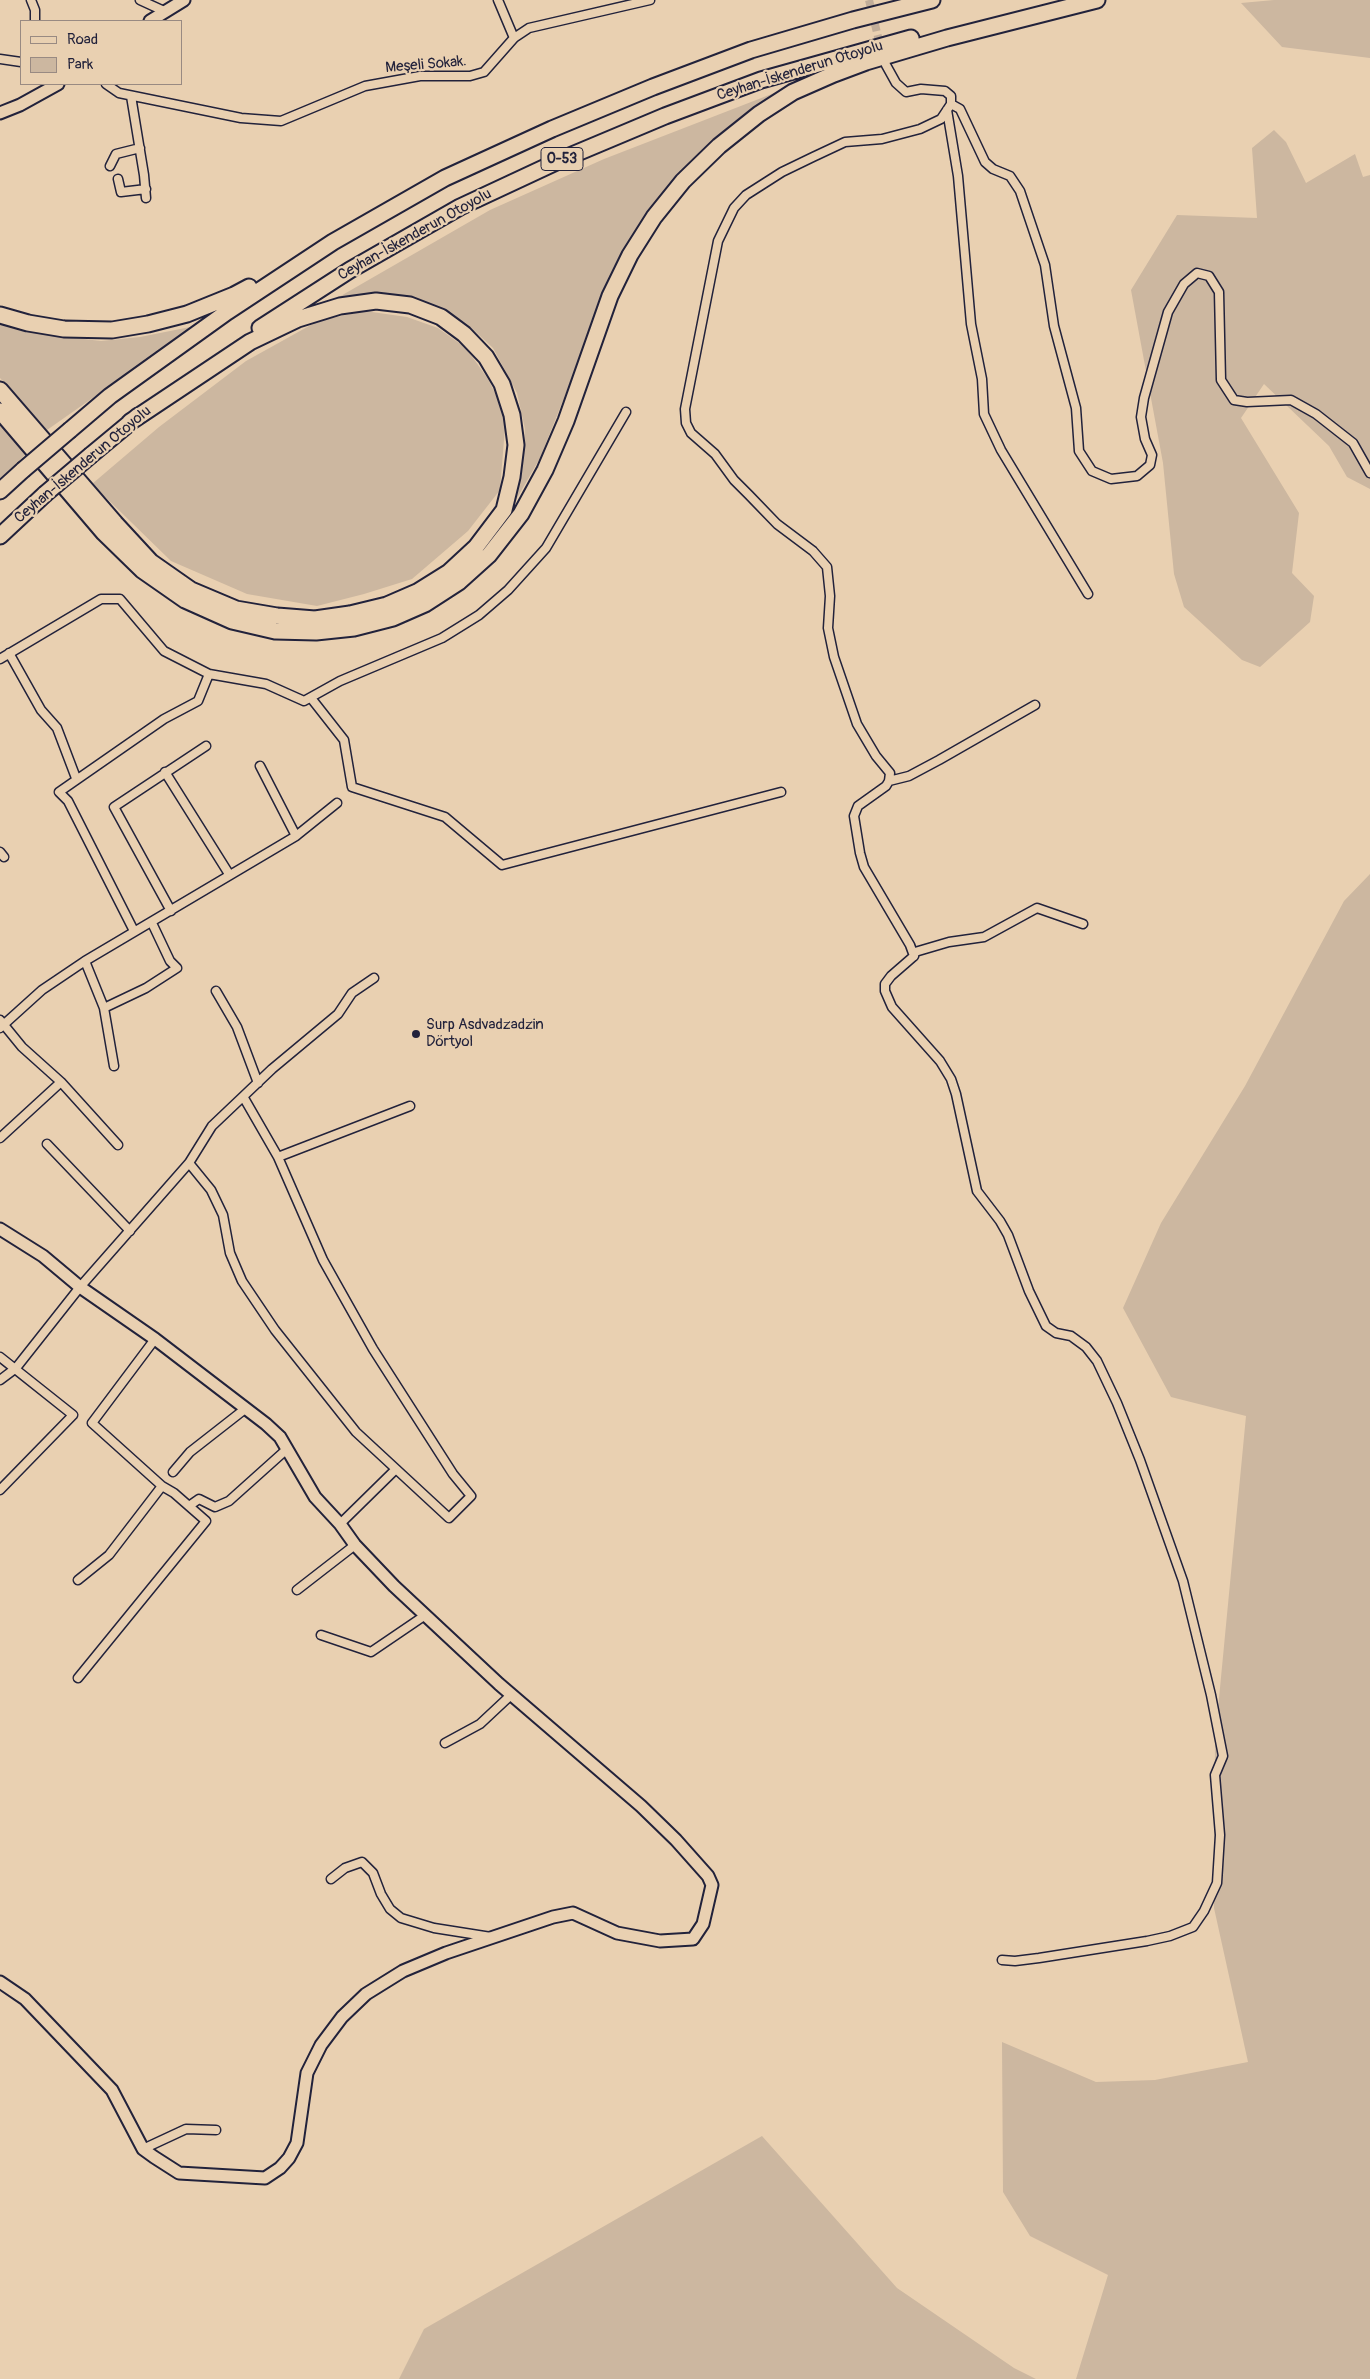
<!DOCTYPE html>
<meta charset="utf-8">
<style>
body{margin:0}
#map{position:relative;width:1370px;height:2379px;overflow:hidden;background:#e9d0b1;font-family:Pangolin,sans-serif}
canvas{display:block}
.legend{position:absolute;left:20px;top:20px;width:162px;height:65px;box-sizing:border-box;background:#e9d0b1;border:1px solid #998a82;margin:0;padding:6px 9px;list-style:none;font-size:15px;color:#22223b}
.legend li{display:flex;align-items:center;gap:10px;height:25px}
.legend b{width:25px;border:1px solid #998a82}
</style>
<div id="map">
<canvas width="1370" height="2379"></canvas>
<ul class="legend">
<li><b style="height:6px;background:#e9d0b1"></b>Road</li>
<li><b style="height:14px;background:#ccb7a0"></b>Park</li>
</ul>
</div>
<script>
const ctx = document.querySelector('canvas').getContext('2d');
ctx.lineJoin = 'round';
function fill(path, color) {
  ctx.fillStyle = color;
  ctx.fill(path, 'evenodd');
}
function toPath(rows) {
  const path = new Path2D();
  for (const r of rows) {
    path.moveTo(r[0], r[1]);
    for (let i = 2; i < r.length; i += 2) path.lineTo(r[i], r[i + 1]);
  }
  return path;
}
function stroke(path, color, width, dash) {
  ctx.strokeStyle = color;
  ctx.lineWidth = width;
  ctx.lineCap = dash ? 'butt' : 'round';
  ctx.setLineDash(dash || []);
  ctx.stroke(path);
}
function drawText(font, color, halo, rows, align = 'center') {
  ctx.font = font + ' Pangolin,sans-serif';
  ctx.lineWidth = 4.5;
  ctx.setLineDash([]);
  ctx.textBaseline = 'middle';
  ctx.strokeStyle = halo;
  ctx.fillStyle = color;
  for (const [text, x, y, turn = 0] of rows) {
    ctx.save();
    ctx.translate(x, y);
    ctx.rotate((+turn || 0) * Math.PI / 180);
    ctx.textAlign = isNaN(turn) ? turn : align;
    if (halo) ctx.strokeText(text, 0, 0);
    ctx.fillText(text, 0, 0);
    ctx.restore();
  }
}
fill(toPath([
 [1274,0,1370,0,1370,58,1282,47,1241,3],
 [782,90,724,132,652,207,596,311,568,388,540,458,501,526,496,531,512,503,522,473,525,429,517,393,493,348,467,324,437,306,385,296,332,301,490,210,604,159],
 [1274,130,1286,142,1306,183,1355,154,1363,177,1370,175,1370,489,1347,477,1329,446,1264,384,1241,418,1299,513,1292,573,1314,596,1310,622,1260,667,1242,660,1184,607,1174,574,1163,463,1131,290,1177,215,1257,218,1252,148],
 [365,311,407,317,438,328,466,348,488,379,506,415,500,490,468,531,412,579,364,594,317,606,247,594,171,561,92,484,159,427,246,361,318,321],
 [0,322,41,334,101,341,140,337,195,326,47,430,0,378],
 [0,420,27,453,0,479],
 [1370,874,1370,2379,1076,2379,1108,2275,1030,2236,1003,2192,1002,2042,1096,2082,1155,2080,1248,2062,1214,1908,1215,1740,1246,1416,1171,1397,1123,1308,1161,1223,1245,1086,1344,901],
 [762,2136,897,2288,1014,2368,1036,2379,399,2379,424,2329]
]), '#ccb7a0');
stroke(toPath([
 [869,0,881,49]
]), '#c1ad99', 8, [8, 4]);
const street = toPath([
 [31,0,35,10,35,21],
 [140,0,164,11],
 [498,0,514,38],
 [0,59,21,62],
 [886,65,896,83,906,92,921,89,945,91,951,96,951,104,941,119,920,129,882,139,845,142,813,157,782,172,746,195,734,208,718,241,685,409,686,423,691,433,715,454,734,480,749,495,777,524,813,551,827,567,830,596,828,628,834,657,857,724,876,756,890,773,889,781,886,786,858,806,854,816,860,853,864,867,910,945,914,956,891,976,885,984,885,991,892,1007,940,1061,951,1079,956,1094,977,1191,1000,1221,1008,1235,1029,1291,1046,1326,1056,1333,1071,1336,1086,1347,1097,1361,1117,1403,1140,1460,1183,1581,1211,1695,1223,1756,1215,1775,1220,1835,1217,1883,1204,1911,1193,1927,1170,1936,1147,1941,1039,1958,1015,1961,1002,1960],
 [106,84,119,93,241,118,281,121,365,86,420,76,470,76,484,72,514,38,529,28,650,0],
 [131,96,144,175,146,198],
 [951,104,960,109,985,162,993,169,1010,176,1020,191,1045,265,1054,326,1076,408,1079,451,1092,471,1111,479,1137,476,1150,465,1152,455,1145,439,1141,417,1144,398,1168,312,1184,284,1197,273,1209,276,1219,292,1221,380,1234,400,1247,402,1291,400,1316,414,1353,443,1370,473],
 [947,110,958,176,971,324,982,379,984,414,1001,450,1088,594],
 [110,166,116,154,140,148],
 [118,179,121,192,146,189],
 [9,653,41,710,57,728,76,778],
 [0,659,101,599,120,599,164,651,209,674,266,684,304,701,340,681,442,638,479,615,508,590,546,548,626,412],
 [311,698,344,740,352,787,445,817,502,865,781,792],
 [260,766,296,836],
 [165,772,229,874],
 [889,781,909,776,939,760,1035,705],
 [0,852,4,857],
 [171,911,114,807,206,746],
 [134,931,68,801,59,792,164,719,198,701,209,674],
 [914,956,915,952,949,942,984,937,1037,908,1083,924],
 [85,961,104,1008,114,1066],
 [216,991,237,1027,258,1083],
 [104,1008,146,988,177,968,170,961,152,923],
 [0,1020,22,1047,61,1082,118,1145],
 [0,1028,42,990,85,961,296,836,337,803],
 [0,1138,61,1082],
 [47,1144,130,1231],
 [278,1157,410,1106],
 [189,1163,211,1190,223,1215,230,1253,242,1281,275,1330,356,1432,449,1518,471,1496,453,1474,373,1349,323,1260,278,1157,244,1098],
 [0,1357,73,1415,0,1490],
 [0,1380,16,1368,80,1287,189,1163,212,1126,272,1069,338,1014,352,993,374,978],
 [173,1472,190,1452,245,1409],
 [189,1506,199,1499,215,1507,229,1501,287,1449],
 [340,1524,396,1469],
 [78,1580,109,1555,162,1486],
 [297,1590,355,1545],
 [321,1635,371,1652,424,1616],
 [78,1678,206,1521,174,1493,162,1486,92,1423,155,1339],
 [445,1743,480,1724,511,1695],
 [331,1879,345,1868,362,1862,373,1873,381,1894,390,1909,401,1918,434,1928,491,1937],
 [143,2149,186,2129,216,2130]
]);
const secondary = toPath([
 [150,21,184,0],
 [0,113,20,105,58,84],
 [0,1229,43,1256,80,1287,155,1339,266,1424,280,1437,315,1497,340,1524,355,1545,394,1586,499,1684,641,1806,676,1840,708,1876,712,1885,703,1924,693,1939,660,1941,617,1933,573,1913,553,1917,446,1953,403,1971,366,1994,342,2017,321,2045,307,2073,297,2143,289,2158,280,2168,265,2178,179,2173,154,2157,143,2149,112,2090,25,1999,0,1982]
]);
const highway = toPath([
 [0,315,28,323,64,329,112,330,148,324,187,314,234,295,249,287],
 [260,328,350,270,460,207,565,158,665,116,761,80,911,38],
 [0,390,115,523,151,562,191,590,236,609,277,616,315,619,350,614,387,605,417,592,449,572,476,547,504,510,512,477,516,445,512,415,502,384,486,357,464,334,441,317,410,305,376,301,340,306,298,319,250,342,130,422],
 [0,411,104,533,142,570,185,600,232,621,275,631,316,632,354,628,393,618,425,604,459,582,489,555,521,514,545,470,566,421,610,296,630,255,654,217,683,181,719,146,759,114,793,92,834,74,866,62,947,38,1097,0],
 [70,430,110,396,227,312,333,242,445,178,552,129,653,87,751,50,853,20,932,0],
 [91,455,138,416],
 [0,491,23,470],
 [0,536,45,494]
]);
stroke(street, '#22223b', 11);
stroke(secondary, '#22223b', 15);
stroke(highway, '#22223b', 19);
stroke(street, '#e9d0b1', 8);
stroke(secondary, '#e9d0b1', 11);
stroke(highway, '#e9d0b1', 15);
const highwayBridge = toPath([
 [23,470,70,430],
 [45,494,91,455]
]);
stroke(highwayBridge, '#22223b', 19, []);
stroke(highwayBridge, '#e9d0b1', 15);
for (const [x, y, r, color] of [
 [416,1034,5,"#22223b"]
]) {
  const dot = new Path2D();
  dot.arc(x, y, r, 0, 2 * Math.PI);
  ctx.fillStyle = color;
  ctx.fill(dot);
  stroke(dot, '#e9d0b1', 2);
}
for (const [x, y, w] of [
 [562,159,42]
]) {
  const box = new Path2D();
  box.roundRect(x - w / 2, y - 11.5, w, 23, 4);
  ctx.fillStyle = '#e9d0b1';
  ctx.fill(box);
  stroke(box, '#22223b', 1);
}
drawText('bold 14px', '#22223b', null, [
 ["O-53",562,159]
]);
drawText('15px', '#22223b', '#e9d0b1', [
 ["Meşeli Sokak.",426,65,-5],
 ["Ceyhan-İskenderun Otoyolu",800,71,-17],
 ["Ceyhan-İskenderun Otoyolu",415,235,-29],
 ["Ceyhan-İskenderun Otoyolu",83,465,-40]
]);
drawText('15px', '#22223b', '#e9d0b1', [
 ["Surp Asdvadzadzin",426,1025],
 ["Dörtyol",426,1042]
], 'left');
</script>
